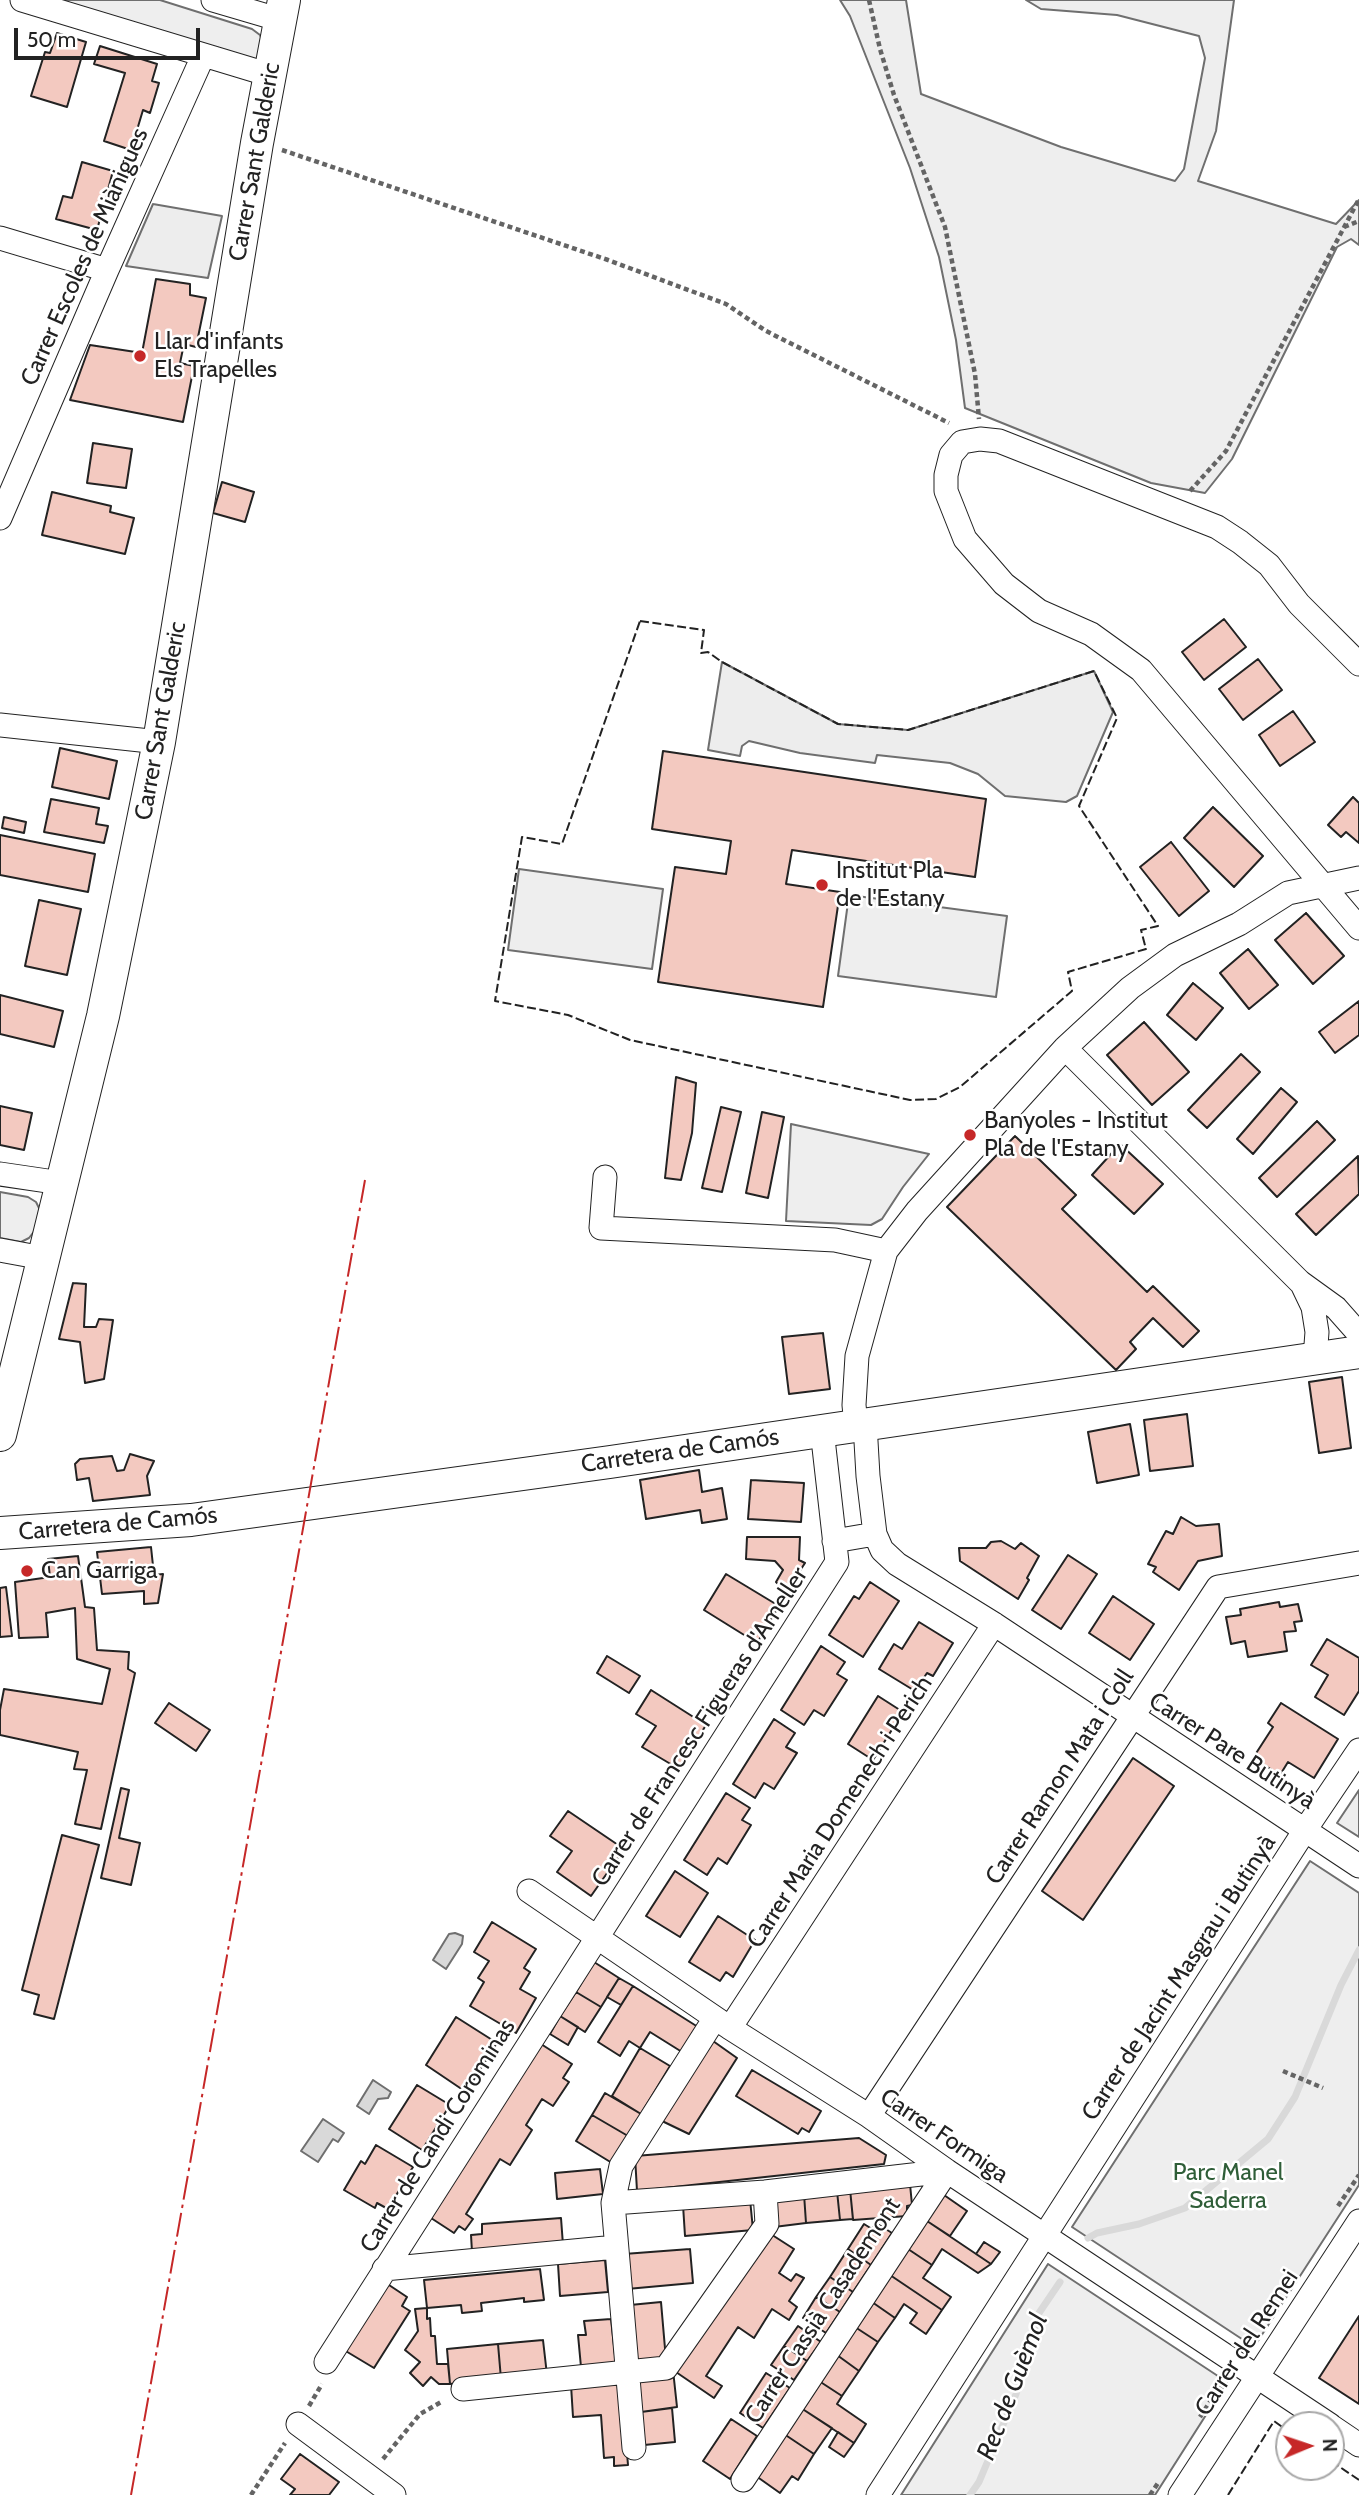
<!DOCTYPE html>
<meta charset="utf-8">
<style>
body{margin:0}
#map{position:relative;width:1359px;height:2495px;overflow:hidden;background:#fff;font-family:Cabin,sans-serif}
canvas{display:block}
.north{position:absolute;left:1275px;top:2411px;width:70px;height:70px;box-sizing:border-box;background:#fff;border:2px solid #a7a7a7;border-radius:50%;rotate:88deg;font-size:19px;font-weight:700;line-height:28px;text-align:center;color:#222}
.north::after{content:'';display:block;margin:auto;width:24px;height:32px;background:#c62828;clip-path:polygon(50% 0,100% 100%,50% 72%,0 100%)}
.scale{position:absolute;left:14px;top:28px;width:186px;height:32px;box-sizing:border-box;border:4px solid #222;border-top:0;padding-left:9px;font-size:21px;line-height:24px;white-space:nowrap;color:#222;-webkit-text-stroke:5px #fff;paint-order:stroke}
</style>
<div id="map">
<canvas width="1359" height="2495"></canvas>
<div class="north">N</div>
<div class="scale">50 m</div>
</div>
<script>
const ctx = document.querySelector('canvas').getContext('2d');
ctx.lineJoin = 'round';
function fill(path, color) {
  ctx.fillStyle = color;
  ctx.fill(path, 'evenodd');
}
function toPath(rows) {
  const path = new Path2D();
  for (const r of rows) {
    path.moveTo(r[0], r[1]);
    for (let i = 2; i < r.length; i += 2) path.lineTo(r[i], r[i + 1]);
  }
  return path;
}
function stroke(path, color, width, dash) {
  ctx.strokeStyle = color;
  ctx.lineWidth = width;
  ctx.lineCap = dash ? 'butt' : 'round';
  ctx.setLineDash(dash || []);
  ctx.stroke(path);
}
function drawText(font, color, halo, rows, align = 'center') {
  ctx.font = font + ' Cabin,sans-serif';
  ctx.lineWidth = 5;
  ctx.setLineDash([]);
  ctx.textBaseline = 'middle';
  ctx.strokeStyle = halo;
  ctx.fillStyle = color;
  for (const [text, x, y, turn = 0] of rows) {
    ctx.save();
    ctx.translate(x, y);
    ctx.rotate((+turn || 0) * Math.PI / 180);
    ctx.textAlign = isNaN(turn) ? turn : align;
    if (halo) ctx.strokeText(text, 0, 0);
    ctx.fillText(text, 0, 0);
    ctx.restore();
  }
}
const green = toPath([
 [48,0,160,0,252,29,260,35,264,44,262,57,255,61,48,0],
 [840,0,906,0,921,94,1061,147,1175,181,1184,169,1205,58,1199,36,1117,15,1041,9,1026,0,1234,0,1216,131,1198,181,1336,224,1359,200,1359,245,1351,239,1337,247,1232,459,1205,493,1151,483,965,408,956,340,939,257,910,168,850,16,840,0],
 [519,869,663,889,652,969,508,950,519,869],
 [849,895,1007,916,996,997,838,976,849,895],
 [791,1124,929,1154,903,1187,882,1219,871,1225,786,1221,791,1124],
 [0,1192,28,1197,36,1202,41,1212,36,1229,29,1238,21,1242,0,1238,0,1192],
 [1359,1790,1359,1837,1337,1823,1359,1790],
 [1310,1861,1359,1893,1359,2185,1254,2347,1072,2227,1310,1861],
 [1048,2264,1227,2382,1155,2495,901,2495,1048,2264]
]);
fill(green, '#eee');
stroke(green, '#6f6f6f', 2);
const parking = toPath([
 [153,204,222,216,208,278,126,266,153,204],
 [722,662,838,724,908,730,1094,671,1113,712,1077,796,1066,802,1005,796,978,774,950,763,877,755,875,763,800,753,749,741,742,746,740,756,708,750,722,662]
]);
fill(parking, '#ededed');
stroke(parking, '#6f6f6f', 2);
const water = toPath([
 [455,1933,463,1936,462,1944,446,1969,433,1960,449,1934,455,1933],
 [373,2080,391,2092,388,2098,378,2099,369,2114,357,2106,373,2080],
 [323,2119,344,2133,338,2142,333,2139,318,2162,301,2151,323,2119]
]);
fill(water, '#d9d9d9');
stroke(water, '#6f6f6f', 2);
stroke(toPath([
 [1088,2238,1097,2233,1139,2224,1185,2208,1268,2139,1295,2097,1341,1985,1359,1950],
 [970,2495,979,2482,1016,2394,1039,2313,1060,2282]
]), '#d9d9d9', 7);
const building = toPath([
 [57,33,86,42,67,107,31,96,45,52,50,53,57,33],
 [100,46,157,64,152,81,159,83,150,113,143,110,131,150,104,141,125,73,94,64,100,46],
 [82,162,113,171,97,230,56,219,63,196,72,198,82,162],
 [156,279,190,284,190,295,206,298,196,347,184,344,180,363,194,366,183,422,70,400,90,345,142,353,156,279],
 [93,443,132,449,126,488,87,483,93,443],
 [222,482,254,492,245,522,213,513,222,482],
 [52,492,111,506,110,512,134,518,125,554,42,535,52,492],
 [1224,619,1246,647,1204,680,1182,652,1224,619],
 [1258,659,1282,690,1243,720,1219,689,1258,659],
 [1293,711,1315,742,1280,766,1259,735,1293,711],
 [60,748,117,761,109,799,52,787,60,748],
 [663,751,986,799,975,877,792,850,786,884,840,892,823,1007,658,982,675,867,726,874,731,841,652,829,663,751],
 [1353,797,1359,803,1359,843,1346,832,1341,837,1328,825,1353,797],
 [51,799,99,808,96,824,108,826,104,843,44,832,51,799],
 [1213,807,1263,856,1234,887,1184,838,1213,807],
 [4,817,26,822,24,833,2,828,4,817],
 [0,835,95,854,88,892,0,875,0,835],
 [1171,842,1209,891,1179,916,1140,867,1171,842],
 [39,900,81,909,67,975,25,966,39,900],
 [1306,913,1344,956,1313,984,1275,940,1306,913],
 [1248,949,1278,985,1249,1009,1220,973,1248,949],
 [1193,983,1223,1008,1196,1040,1167,1015,1193,983],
 [0,995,63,1011,54,1047,0,1034,0,995],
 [1359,1001,1359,1035,1335,1053,1319,1032,1359,1001],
 [1144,1022,1189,1072,1152,1105,1107,1055,1144,1022],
 [1241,1054,1260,1072,1207,1128,1188,1110,1241,1054],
 [676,1077,696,1083,692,1133,681,1180,665,1178,676,1077],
 [1281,1088,1297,1102,1253,1154,1237,1139,1281,1088],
 [0,1106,32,1113,24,1150,0,1145,0,1106],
 [721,1107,741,1112,722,1192,702,1188,721,1107],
 [762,1112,784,1117,768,1198,746,1193,762,1112],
 [1317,1121,1335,1140,1277,1197,1259,1178,1317,1121],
 [1015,1136,1076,1195,1062,1209,1147,1292,1153,1286,1199,1331,1183,1347,1153,1318,1130,1342,1136,1349,1116,1370,947,1207,1015,1136],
 [1120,1144,1163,1184,1134,1214,1092,1175,1120,1144],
 [1358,1156,1359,1194,1316,1235,1296,1214,1358,1156],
 [73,1283,86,1284,84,1327,96,1327,99,1319,113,1320,104,1379,85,1383,80,1342,59,1339,73,1283],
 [823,1333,830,1389,789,1394,782,1337,823,1333],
 [1342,1377,1351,1448,1319,1453,1309,1382,1342,1377],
 [1187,1414,1193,1466,1150,1471,1144,1420,1187,1414],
 [1130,1424,1139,1475,1097,1483,1088,1432,1130,1424],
 [130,1454,154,1461,147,1476,150,1495,93,1501,89,1478,77,1480,75,1464,80,1459,112,1456,117,1471,124,1470,130,1454],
 [699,1470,702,1492,722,1488,727,1519,702,1523,700,1510,646,1519,640,1480,699,1470],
 [751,1480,804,1483,801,1522,748,1519,751,1480],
 [1181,1517,1196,1526,1219,1524,1222,1556,1198,1561,1179,1590,1153,1572,1156,1567,1148,1564,1166,1531,1173,1534,1181,1517],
 [747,1537,800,1537,799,1560,805,1563,786,1592,776,1582,783,1570,775,1561,746,1559,747,1537],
 [1001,1541,1015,1549,1021,1543,1039,1556,1027,1578,1029,1580,1018,1599,960,1561,959,1548,986,1548,991,1542,1001,1541],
 [151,1547,154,1575,163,1574,158,1603,144,1604,144,1591,102,1594,97,1552,151,1547],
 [1068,1555,1097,1574,1061,1629,1032,1610,1068,1555],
 [78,1556,85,1607,94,1608,97,1650,129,1652,128,1669,135,1673,101,1829,75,1824,87,1770,74,1769,78,1752,0,1735,0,1710,4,1689,102,1704,110,1669,77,1659,75,1608,46,1613,48,1637,19,1638,15,1582,50,1577,48,1559,78,1556],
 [726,1574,779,1606,757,1643,704,1610,726,1574],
 [870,1582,899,1601,863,1657,829,1635,854,1596,859,1599,870,1582],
 [6,1587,12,1636,0,1637,0,1588,6,1587],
 [1113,1596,1154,1624,1130,1660,1089,1633,1113,1596],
 [1279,1602,1280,1607,1298,1604,1302,1621,1294,1622,1296,1631,1284,1632,1287,1651,1248,1657,1245,1641,1231,1644,1226,1617,1241,1615,1240,1609,1279,1602],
 [919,1622,953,1643,933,1676,927,1673,915,1691,879,1669,894,1644,902,1649,919,1622],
 [1327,1639,1359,1658,1359,1691,1344,1715,1315,1697,1328,1675,1311,1665,1327,1639],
 [821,1646,845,1662,837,1674,847,1680,824,1716,814,1710,804,1725,781,1710,821,1646],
 [607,1656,640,1676,629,1693,597,1673,607,1656],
 [651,1690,706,1725,679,1769,642,1747,656,1726,636,1714,651,1690],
 [878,1696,903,1712,873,1760,848,1744,878,1696],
 [169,1703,210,1730,196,1751,155,1723,169,1703],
 [1281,1703,1338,1739,1314,1778,1288,1762,1280,1775,1253,1758,1273,1727,1268,1723,1281,1703],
 [774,1719,795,1733,786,1747,797,1753,774,1789,764,1783,755,1798,733,1784,774,1719],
 [1133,1758,1174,1786,1083,1920,1042,1891,1133,1758],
 [121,1788,129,1790,119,1838,140,1843,131,1885,101,1878,121,1788],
 [726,1793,750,1808,742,1820,751,1825,727,1864,718,1858,707,1875,684,1860,726,1793],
 [568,1811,624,1849,591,1896,557,1872,572,1851,550,1836,568,1811],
 [62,1835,99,1845,54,2019,34,2014,39,1995,22,1990,62,1835],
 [675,1871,708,1893,680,1937,646,1916,675,1871],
 [718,1916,755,1940,733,1977,726,1972,720,1981,689,1962,718,1916],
 [492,1922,536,1949,524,1968,530,1972,520,1989,536,1998,516,2033,470,2006,484,1982,478,1978,489,1961,474,1952,492,1922],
 [594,1962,619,1978,601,2007,576,1992,594,1962],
 [619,1978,633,1986,621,2005,607,1997,619,1978],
 [633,1986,698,2027,682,2052,650,2032,640,2048,629,2041,620,2056,598,2042,633,1986],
 [576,1992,601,2007,585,2032,560,2016,576,1992],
 [560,2016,578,2027,568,2045,550,2034,560,2016],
 [456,2017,497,2043,466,2092,426,2065,456,2017],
 [713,2041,737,2058,689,2134,662,2121,713,2041],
 [541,2044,572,2064,563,2078,569,2082,553,2106,542,2099,526,2125,532,2130,510,2165,500,2159,466,2214,473,2219,465,2230,459,2226,454,2233,431,2218,541,2044],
 [640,2048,670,2066,641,2114,612,2096,640,2048],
 [752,2070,821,2111,809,2132,802,2128,798,2134,736,2096,752,2070],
 [417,2085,450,2105,422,2150,389,2129,417,2085],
 [605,2093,641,2114,628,2136,592,2115,605,2093],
 [592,2115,628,2136,612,2163,576,2141,592,2115],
 [859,2138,886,2155,884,2164,637,2191,635,2156,859,2138],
 [376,2145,413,2167,388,2209,377,2203,375,2208,344,2190,361,2161,365,2164,376,2145],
 [600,2169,603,2194,557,2199,555,2173,600,2169],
 [910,2184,912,2205,907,2206,907,2216,853,2220,850,2189,910,2184],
 [850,2189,853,2219,840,2220,837,2191,850,2189],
 [837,2191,840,2220,806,2223,804,2194,837,2191],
 [804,2194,806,2223,774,2227,771,2197,804,2194],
 [944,2195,967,2211,950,2236,927,2221,944,2195],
 [750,2199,753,2230,685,2236,683,2205,750,2199],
 [561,2218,563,2245,472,2252,471,2235,482,2234,482,2224,561,2218],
 [927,2221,991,2264,978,2273,942,2249,932,2265,908,2249,927,2221],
 [876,2223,892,2233,871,2265,848,2249,864,2224,872,2229,876,2223],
 [766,2231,794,2249,779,2273,791,2281,796,2274,804,2278,789,2301,797,2307,789,2320,772,2309,754,2338,738,2327,706,2376,722,2386,714,2398,673,2370,766,2231],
 [984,2242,1000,2252,991,2264,976,2254,984,2242],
 [690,2249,693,2283,627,2289,624,2254,690,2249],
 [848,2249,871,2265,853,2292,830,2277,848,2249],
 [908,2249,932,2265,923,2278,951,2297,942,2310,890,2275,908,2249],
 [605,2260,608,2292,560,2296,558,2264,605,2260],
 [540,2269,544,2300,524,2302,524,2298,481,2303,482,2311,462,2313,461,2305,427,2308,424,2280,540,2269],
 [890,2275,942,2310,926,2334,910,2323,917,2313,904,2304,895,2318,872,2302,890,2275],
 [830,2277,853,2292,840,2312,816,2297,830,2277],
 [386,2283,407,2297,402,2306,410,2311,374,2368,344,2350,386,2283],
 [816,2297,840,2312,826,2333,803,2318,816,2297],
 [661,2302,666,2360,636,2363,630,2305,661,2302],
 [872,2302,895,2318,878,2342,855,2327,872,2302],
 [427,2308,427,2319,430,2318,431,2336,435,2336,437,2364,448,2364,450,2384,439,2384,431,2377,423,2386,410,2373,420,2362,405,2350,418,2331,415,2309,427,2308],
 [1359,2316,1359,2404,1319,2378,1359,2316],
 [611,2319,616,2364,581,2367,578,2335,586,2335,584,2321,611,2319],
 [798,2326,821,2342,807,2361,784,2346,798,2326],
 [855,2327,878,2342,859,2371,837,2355,855,2327],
 [543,2340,547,2375,501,2379,498,2344,543,2340],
 [498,2344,501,2379,450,2384,447,2349,498,2344],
 [784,2346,807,2361,794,2380,771,2365,784,2346],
 [837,2355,859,2371,842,2396,819,2381,837,2355],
 [673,2370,677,2407,641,2412,637,2374,673,2370],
 [766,2373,790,2388,763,2428,740,2413,766,2373],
 [621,2381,628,2465,614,2466,614,2457,604,2458,601,2415,573,2417,571,2385,621,2381],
 [819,2381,842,2396,837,2404,866,2424,854,2443,801,2408,819,2381],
 [672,2408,675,2442,644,2445,641,2412,672,2408],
 [801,2408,832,2428,814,2454,784,2434,801,2408],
 [731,2419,757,2436,730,2479,703,2461,731,2419],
 [838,2432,854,2443,844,2457,829,2447,838,2432],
 [784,2434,814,2454,798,2480,792,2476,780,2493,756,2476,784,2434],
 [300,2454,339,2482,329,2495,290,2495,295,2489,281,2479,300,2454]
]);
fill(building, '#f3c9c0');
stroke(building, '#222', 2);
const street = toPath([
 [22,0,270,75],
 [213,0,281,20],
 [0,238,107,270],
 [0,518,107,270,203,56],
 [1359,664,1299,604,1269,565,1240,542,1217,527,999,441,980,439,962,442,951,455,946,475,946,491,965,539,1004,584,1039,611,1091,634,1141,670,1359,928],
 [0,725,159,742],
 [1065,1048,1300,1282,1336,1308,1359,1334],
 [0,1174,61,1183],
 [605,1177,601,1228,835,1240,886,1251],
 [0,1250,43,1258],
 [1302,1284,1313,1307,1317,1332,1315,1358],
 [865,1424,868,1476,875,1534,882,1550,897,1564,994,1624,1359,1866],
 [856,1425,854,1405,857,1356,886,1251,917,1211,1065,1048,1130,988,1175,955,1239,924,1288,893,1359,878],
 [834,1541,875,1534],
 [529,1891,730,2028,869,2116,947,2171,1330,2425],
 [730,2028,994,1624],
 [869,2116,1218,1587,1359,1563],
 [613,2203,765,2192,947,2171],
 [384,2269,616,2247],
 [326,2362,837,1562,822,1430],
 [463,2389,666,2368,767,2224,765,2192],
 [298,2424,394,2495],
 [1331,2426,1359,2445],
 [634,2448,613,2203,621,2166,715,2018],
 [743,2480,947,2171],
 [878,2495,1305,1830,1359,1750],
 [1180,2495,1359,2221]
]);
const secondary = toPath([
 [0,1435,103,1016,159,742,257,143,284,0],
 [0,1533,191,1520,610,1462,1359,1352]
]);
stroke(street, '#222', 25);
stroke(secondary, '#222', 34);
stroke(toPath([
 [869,0,880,49,894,95,945,227,975,374,979,419],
 [282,150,608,260,726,304,766,331,949,423],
 [1344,227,1359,221],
 [1190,491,1226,451,1359,199],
 [1283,2071,1323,2088],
 [1338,2206,1359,2175],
 [309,2406,322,2384],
 [1200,2417,1224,2380],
 [383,2459,420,2414,443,2401],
 [251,2495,285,2443],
 [1150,2495,1158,2483]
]), '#646464', 4.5, [5, 3.5]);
stroke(street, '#fff', 23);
stroke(secondary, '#fff', 32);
stroke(toPath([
 [640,621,704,630,701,653,708,652,722,662,838,724,908,730,1094,671,1117,718,1079,806,1158,926,1141,930,1146,949,1068,972,1072,991,960,1087,936,1099,910,1100,630,1040,568,1015,495,1001,522,837,562,844,640,621],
 [1331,2461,1359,2480],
 [1228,2495,1274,2421,1289,2432]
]), '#222', 2, [9, 3.5]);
stroke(toPath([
 [131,2495,365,1180]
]), '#c62828', 2, [24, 5, 3.5, 5]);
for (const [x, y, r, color] of [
 [140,356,7,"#c62828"],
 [822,885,7,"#c62828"],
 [970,1135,7,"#c62828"],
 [27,1571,7,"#c62828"]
]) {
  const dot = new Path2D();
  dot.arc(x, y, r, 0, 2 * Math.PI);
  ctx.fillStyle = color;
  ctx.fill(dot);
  stroke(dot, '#fff', 2.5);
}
drawText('24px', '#222', '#fff', [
 ["Carrer Sant Galderic",255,162,-80],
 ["Carrer Escoles de Miànigues",85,257,-66],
 ["Carrer Sant Galderic",161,721,-80],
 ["Carretera de Camós",680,1451,-8],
 ["Carretera de Camós",118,1524,-5],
 ["Carrer de Francesc Figueras d'Ameller",700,1727,-57],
 ["Carrer Pare Butinyà",1232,1751,33],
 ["Carrer Ramon Mata i Coll",1060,1777,-57],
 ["Carrer Maria Domenech i Perich",840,1812,-57],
 ["Carrer de Jacint Masgrau i Butinyà",1179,1978,-57],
 ["Carrer de Candi Corominas",438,2136,-58],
 ["Carrer Formiga",944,2136,34],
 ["Carrer Cassià Casademont",823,2311,-57],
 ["Carrer del Remei",1247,2343,-57]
]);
drawText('24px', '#222', '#fff', [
 ["Llar d'infants",154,342],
 ["Els Trapelles",154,370],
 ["Institut Pla",836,871],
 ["de l'Estany",836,899],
 ["Banyoles - Institut",984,1121],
 ["Pla de l'Estany",984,1149],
 ["Can Garriga",41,1571]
], 'left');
drawText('24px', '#2f5e38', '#fff', [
 ["Parc Manel",1228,2173],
 ["Saderra",1228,2201]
]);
drawText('italic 26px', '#222', '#fff', [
 ["Rec de Guèmol",1013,2387,-69]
]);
</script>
